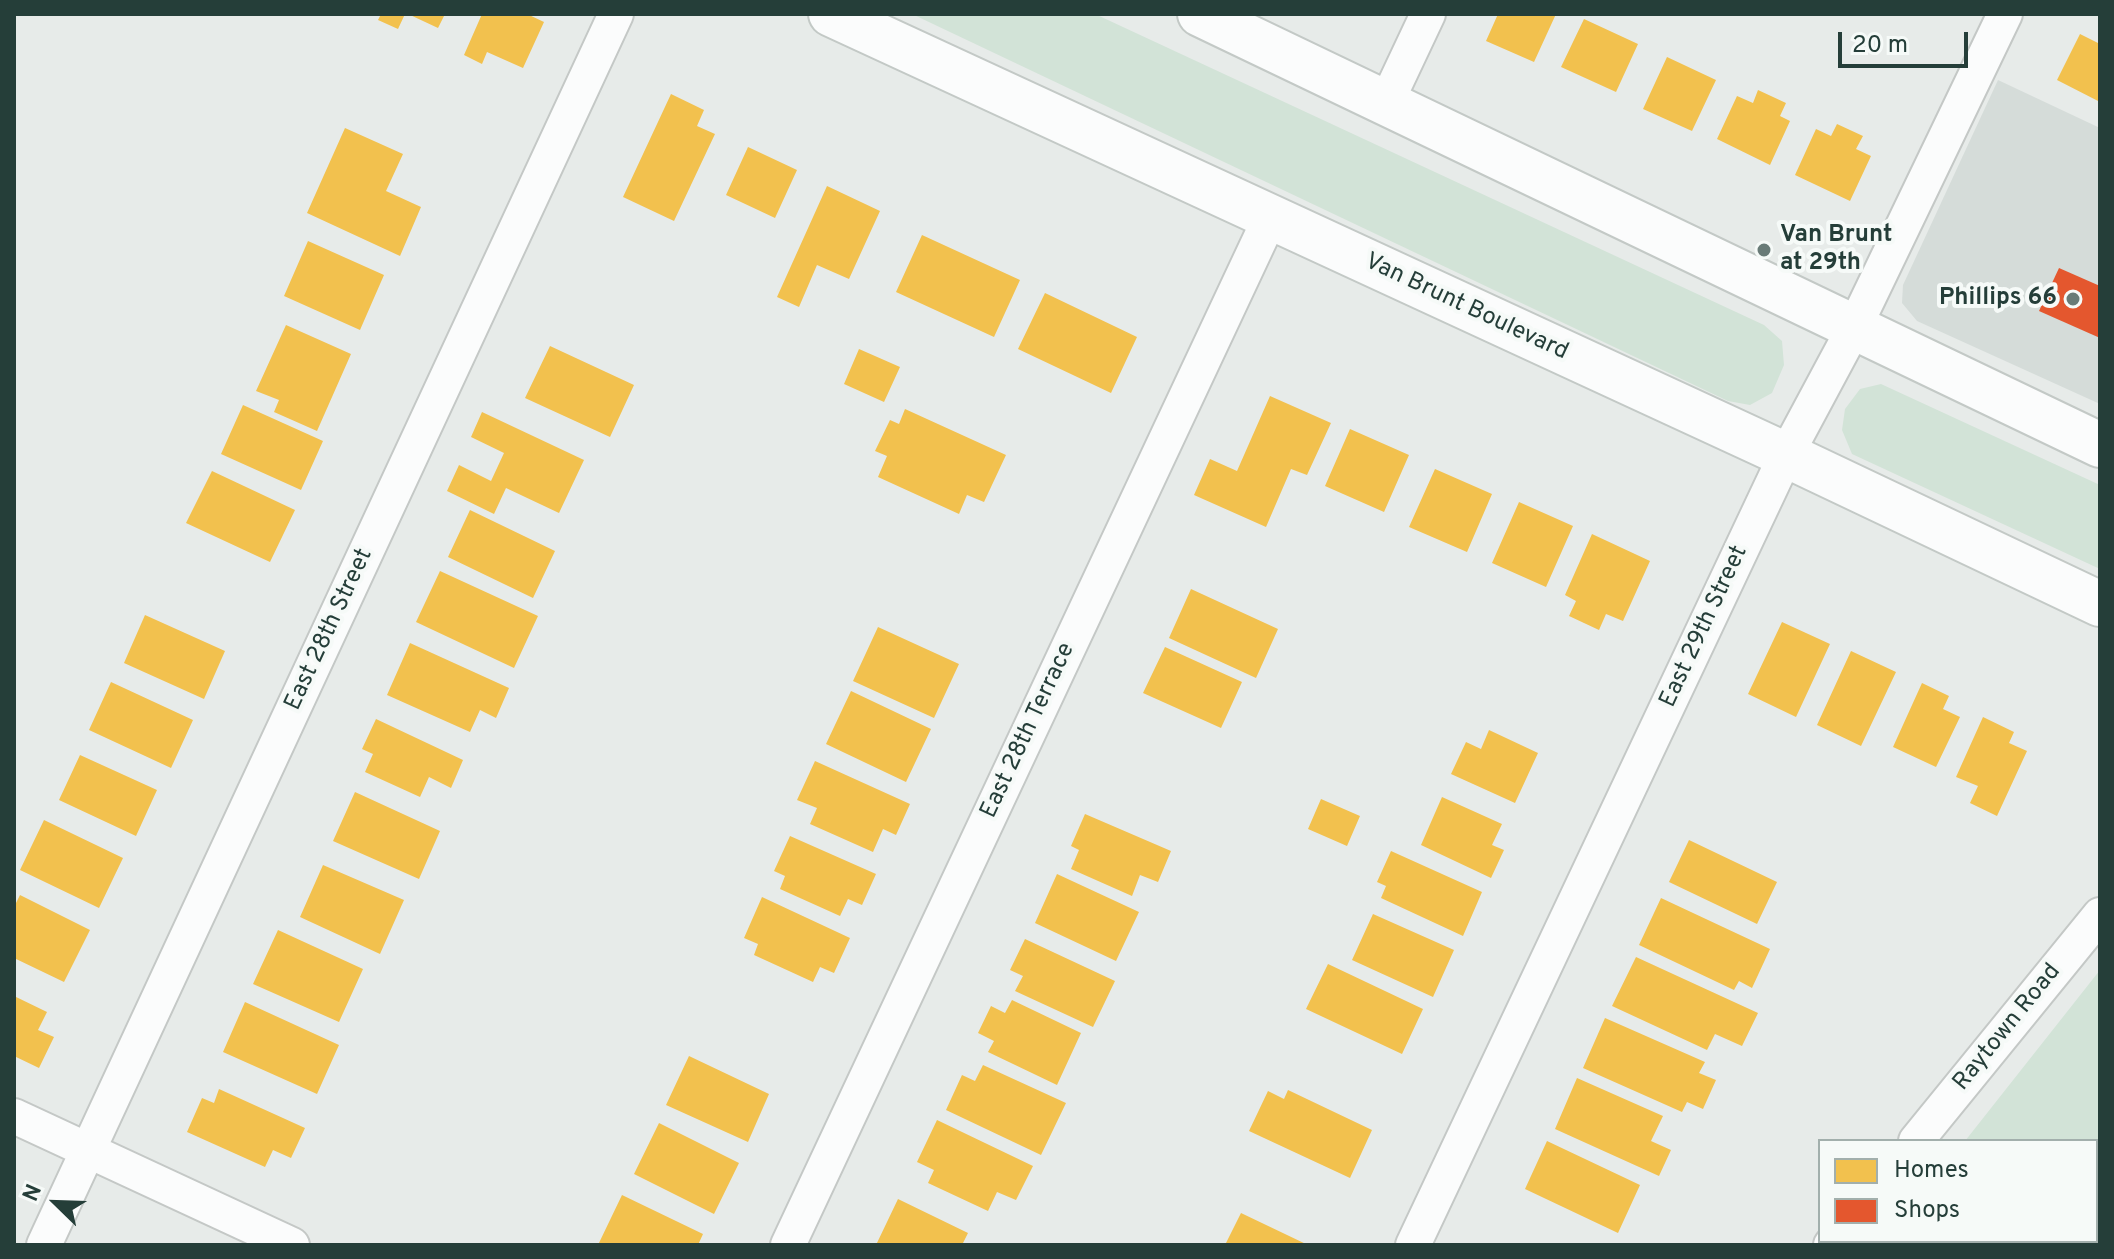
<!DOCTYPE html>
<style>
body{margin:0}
#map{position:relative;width:2114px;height:1259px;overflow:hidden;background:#e7ebe9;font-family:Overpass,sans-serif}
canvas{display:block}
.frame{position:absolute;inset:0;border:16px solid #253e39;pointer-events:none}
.legend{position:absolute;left:1818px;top:1139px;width:280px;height:104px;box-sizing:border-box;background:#f6faf8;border:2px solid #a2afac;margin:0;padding:10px 14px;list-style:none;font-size:24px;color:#253e39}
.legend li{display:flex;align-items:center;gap:16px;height:40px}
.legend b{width:40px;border:2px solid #a2afac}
.north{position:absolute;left:16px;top:1163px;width:80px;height:80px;-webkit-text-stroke:6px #f6faf8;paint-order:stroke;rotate:293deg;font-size:22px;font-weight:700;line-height:32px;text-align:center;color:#253e39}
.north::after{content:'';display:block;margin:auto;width:28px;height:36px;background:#253e39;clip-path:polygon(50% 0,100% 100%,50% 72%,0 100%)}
.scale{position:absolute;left:1838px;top:32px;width:130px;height:36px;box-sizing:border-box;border:4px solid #253e39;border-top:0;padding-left:10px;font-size:24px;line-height:28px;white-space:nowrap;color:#253e39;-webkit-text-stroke:6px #f6faf8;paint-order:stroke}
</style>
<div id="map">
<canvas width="2114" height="1259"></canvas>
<div class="frame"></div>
<ul class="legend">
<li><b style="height:22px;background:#f2c14e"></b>Homes</li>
<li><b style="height:22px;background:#e4572e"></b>Shops</li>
</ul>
<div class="north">N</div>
<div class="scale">20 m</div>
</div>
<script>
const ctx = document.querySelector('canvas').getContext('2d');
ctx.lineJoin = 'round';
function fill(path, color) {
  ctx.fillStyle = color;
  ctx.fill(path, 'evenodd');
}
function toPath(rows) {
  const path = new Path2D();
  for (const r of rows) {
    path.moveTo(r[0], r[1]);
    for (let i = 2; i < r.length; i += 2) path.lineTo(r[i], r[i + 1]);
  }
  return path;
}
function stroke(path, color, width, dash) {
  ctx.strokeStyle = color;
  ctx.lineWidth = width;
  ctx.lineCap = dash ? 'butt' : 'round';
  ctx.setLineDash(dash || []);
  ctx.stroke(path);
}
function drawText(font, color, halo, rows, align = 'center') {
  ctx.font = font + ' Overpass,sans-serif';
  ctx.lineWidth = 8;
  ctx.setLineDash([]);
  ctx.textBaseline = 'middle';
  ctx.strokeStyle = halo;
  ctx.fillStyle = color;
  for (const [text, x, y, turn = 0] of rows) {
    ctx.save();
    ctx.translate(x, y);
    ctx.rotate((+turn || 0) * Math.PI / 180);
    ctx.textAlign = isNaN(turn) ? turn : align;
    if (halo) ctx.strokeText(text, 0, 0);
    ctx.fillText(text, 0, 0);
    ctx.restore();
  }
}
fill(toPath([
 [1998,80,2100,128,2100,404,1917,321,1902,303,1903,285]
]), '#d5dcd9');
fill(toPath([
 [912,14,1095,14,1764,325,1782,341,1784,365,1772,393,1750,405,1728,401],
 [1881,384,2100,485,2100,569,1852,454,1842,430,1845,409,1860,389],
 [2100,970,2100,1185,2096,1190,2096,1141,1965,1141],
 [1886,1241,2055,1241,2052,1245,1883,1245]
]), '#d2e3d7');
fill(toPath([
 [381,14,405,14,398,29,378,20],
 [408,14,445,14,438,28],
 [482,14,527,14,544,22,523,68,487,52,482,64,464,55],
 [1498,14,1556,14,1534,62,1486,41],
 [1584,19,1638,44,1616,92,1561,67],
 [2080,34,2100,44,2100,102,2057,80],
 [1667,57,1716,80,1692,131,1643,109],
 [1758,90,1786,103,1780,116,1790,121,1770,165,1717,139,1737,96,1753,103],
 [671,94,704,110,697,126,715,134,674,221,623,197],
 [1837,124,1863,136,1856,149,1871,156,1850,201,1795,175,1816,129,1831,136],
 [345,128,403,154,386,191,421,207,400,256,307,213],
 [748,147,797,170,775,218,726,195],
 [827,186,880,211,849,279,817,265,799,307,777,297],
 [922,235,1020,280,994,337,896,292],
 [308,241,384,275,360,330,284,296],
 [1045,293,1137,337,1111,393,1018,349],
 [286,325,351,354,317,431,274,412,279,400,256,391],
 [550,346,634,385,610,437,525,398],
 [859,349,900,367,884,402,844,384],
 [1270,396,1331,423,1307,475,1291,469,1266,527,1194,495,1210,459,1237,471],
 [243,405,323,441,301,490,221,454],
 [905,409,1006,455,984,502,967,495,959,514,878,477,887,456,875,451,890,420,899,424],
 [482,412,584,460,559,513,506,488,494,514,447,491,459,465,491,481,504,453,471,437],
 [1350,429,1409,455,1384,512,1325,486],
 [1435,469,1492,494,1467,552,1409,527],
 [212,471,295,510,270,562,186,523],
 [1519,502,1573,526,1546,587,1492,563],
 [470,510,555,551,533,598,448,557],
 [1592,534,1650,561,1623,621,1606,614,1599,630,1569,616,1576,601,1565,595],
 [440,571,538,616,514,668,416,622],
 [1191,589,1278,629,1256,678,1169,638],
 [145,615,225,651,204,699,124,663],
 [1782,622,1830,644,1796,717,1748,694],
 [878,627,959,664,934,718,853,681],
 [410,643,509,688,496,718,480,710,470,732,387,695],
 [1165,647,1242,682,1221,728,1143,693],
 [1851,651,1896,672,1861,746,1817,725],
 [111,682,193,720,171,768,89,730],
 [1922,683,1949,696,1943,709,1960,717,1936,767,1893,747],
 [851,691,931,729,906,782,826,744],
 [1983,717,2014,732,2009,743,2027,751,1997,816,1970,803,1978,786,1956,777],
 [376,719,463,760,451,788,429,777,420,797,365,772,373,754,362,749],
 [1489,730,1538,753,1515,803,1451,774,1466,742,1481,749],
 [80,755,157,790,136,836,59,800],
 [815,761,910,804,896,835,883,829,873,852,810,824,817,808,797,800],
 [355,792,440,831,419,879,333,841],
 [1442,797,1502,824,1492,845,1504,850,1491,878,1421,845],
 [1321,799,1360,816,1347,846,1308,829],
 [1085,814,1171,851,1158,882,1140,875,1132,896,1071,869,1079,850,1071,846],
 [44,820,123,858,99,908,20,870],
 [790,836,876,874,862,905,848,899,840,916,780,889,785,876,774,871],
 [1689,840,1777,882,1757,924,1669,882],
 [1391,851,1482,892,1463,936,1381,898,1386,886,1377,882],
 [323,865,404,900,380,954,300,917],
 [1057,874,1139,912,1116,961,1035,923],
 [20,895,90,930,64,982,14,958,14,907],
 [762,897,850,938,834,973,820,967,813,982,754,955,758,944,744,938],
 [1661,898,1770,949,1752,988,1739,981,1734,990,1639,945],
 [1373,914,1454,950,1433,997,1352,960],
 [278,930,363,969,339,1022,253,984],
 [1025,939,1115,981,1093,1027,1015,991,1023,976,1010,970],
 [1636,957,1758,1013,1742,1046,1715,1034,1707,1050,1612,1006],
 [1328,964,1423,1009,1402,1054,1306,1009],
 [14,996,47,1012,38,1030,54,1037,39,1068,14,1056],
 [1012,1000,1081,1033,1057,1085,988,1052,994,1041,978,1033,991,1006,1005,1013],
 [245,1002,339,1045,317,1094,223,1052],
 [1605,1018,1705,1062,1699,1073,1716,1080,1703,1109,1687,1102,1682,1112,1583,1068],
 [689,1056,769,1094,748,1142,666,1105],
 [983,1065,1066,1103,1041,1155,946,1110,962,1075,975,1081],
 [1577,1078,1663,1116,1651,1141,1671,1150,1659,1176,1555,1129],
 [219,1089,305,1128,291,1158,273,1150,265,1167,187,1132,202,1098,214,1103],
 [1288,1090,1372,1130,1350,1178,1249,1131,1268,1091,1284,1099],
 [937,1120,1033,1166,1016,1200,997,1192,988,1211,928,1183,934,1170,917,1162],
 [659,1123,739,1163,714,1214,634,1174],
 [1547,1141,1640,1185,1618,1233,1525,1189],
 [622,1195,703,1234,698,1245,598,1245],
 [898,1199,968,1233,962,1245,876,1245],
 [1241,1213,1308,1245,1225,1245]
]), '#f2c14e');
fill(toPath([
 [2059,268,2100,286,2100,338,2039,311]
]), '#e4572e');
const street = toPath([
 [1387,101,1428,14],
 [14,1116,292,1245],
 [1916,1141,2100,915],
 [44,1245,616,14],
 [788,1245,1270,218],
 [1413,1245,1786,455,1854,328,2005,14],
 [1831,1245,1834,1241]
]);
const secondary = toPath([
 [831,14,1786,455,2100,604],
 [1200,14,2100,445]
]);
stroke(street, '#c4c8c6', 38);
stroke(secondary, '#c3c9c6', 48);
stroke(street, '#fbfcfc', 34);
stroke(secondary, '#fbfcfc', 44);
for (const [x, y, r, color] of [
 [1764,250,8,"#697b77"],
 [2073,299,8,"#697b77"]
]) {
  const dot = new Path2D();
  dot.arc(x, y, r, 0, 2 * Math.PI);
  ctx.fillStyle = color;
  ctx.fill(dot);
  stroke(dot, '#f6faf8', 3);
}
drawText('bold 24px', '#253e39', '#f6faf8', [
 ["Van Brunt",1780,236],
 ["at 29th",1780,264],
 ["Phillips 66",2057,299,"right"]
], 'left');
drawText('24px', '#253e39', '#f6faf8', [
 ["Van Brunt Boulevard",1466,308,25],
 ["East 29th Street",1705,627,-65],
 ["East 28th Street",330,630,-65],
 ["East 28th Terrace",1029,731,-65],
 ["Raytown Road",2008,1028,-51]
]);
</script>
